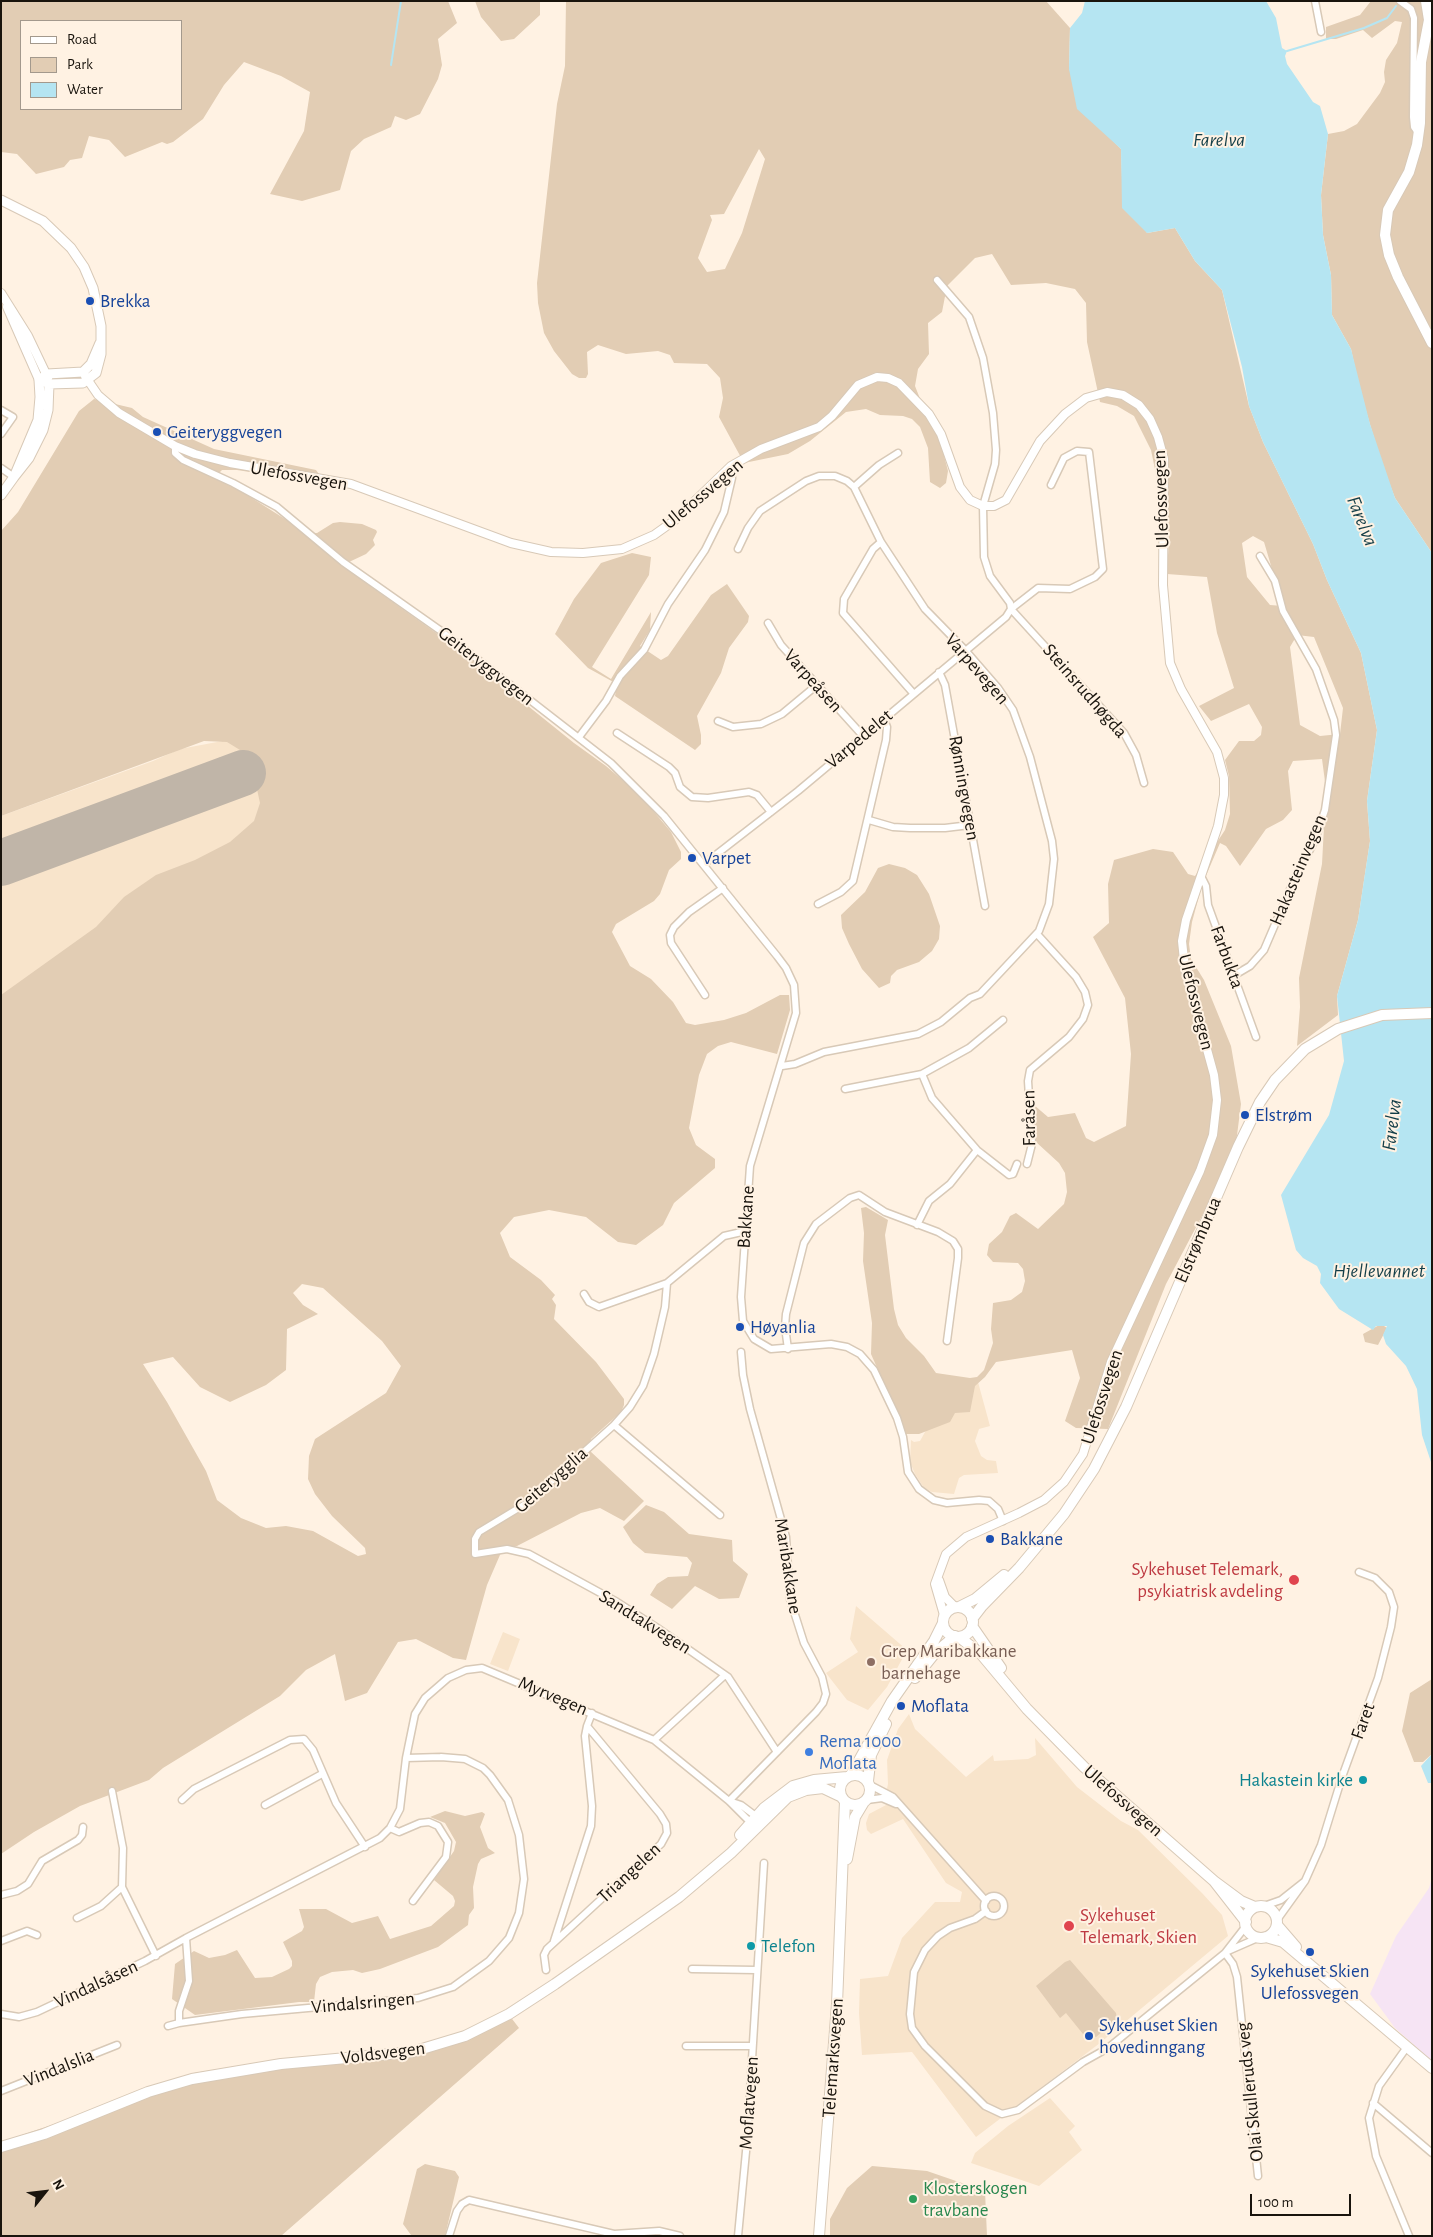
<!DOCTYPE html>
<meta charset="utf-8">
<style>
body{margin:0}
#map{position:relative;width:1433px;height:2237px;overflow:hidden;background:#fff2e3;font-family:"Alegreya Sans",sans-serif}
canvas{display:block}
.frame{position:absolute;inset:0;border:2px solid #19140d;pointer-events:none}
.legend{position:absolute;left:20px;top:20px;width:162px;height:90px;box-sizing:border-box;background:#fff2e3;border:1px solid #a3998d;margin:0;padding:6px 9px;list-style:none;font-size:15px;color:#19140d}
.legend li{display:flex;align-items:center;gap:10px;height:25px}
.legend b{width:25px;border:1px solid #a3998d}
.north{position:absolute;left:20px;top:2167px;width:50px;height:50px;-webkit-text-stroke:4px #fff2e3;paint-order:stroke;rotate:61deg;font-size:14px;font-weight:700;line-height:20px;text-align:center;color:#19140d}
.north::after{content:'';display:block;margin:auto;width:18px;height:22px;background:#19140d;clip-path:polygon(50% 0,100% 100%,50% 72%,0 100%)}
.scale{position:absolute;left:1250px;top:2194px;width:101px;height:22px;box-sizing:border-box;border:2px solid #19140d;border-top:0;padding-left:6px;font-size:15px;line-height:18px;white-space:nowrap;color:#19140d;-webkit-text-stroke:4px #fff2e3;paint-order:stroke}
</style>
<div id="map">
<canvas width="1433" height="2237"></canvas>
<div class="frame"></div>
<ul class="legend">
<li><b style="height:6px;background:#fff"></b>Road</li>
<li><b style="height:14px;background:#e2cdb4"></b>Park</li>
<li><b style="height:14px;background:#b5e5f2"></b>Water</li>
</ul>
<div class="north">N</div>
<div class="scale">100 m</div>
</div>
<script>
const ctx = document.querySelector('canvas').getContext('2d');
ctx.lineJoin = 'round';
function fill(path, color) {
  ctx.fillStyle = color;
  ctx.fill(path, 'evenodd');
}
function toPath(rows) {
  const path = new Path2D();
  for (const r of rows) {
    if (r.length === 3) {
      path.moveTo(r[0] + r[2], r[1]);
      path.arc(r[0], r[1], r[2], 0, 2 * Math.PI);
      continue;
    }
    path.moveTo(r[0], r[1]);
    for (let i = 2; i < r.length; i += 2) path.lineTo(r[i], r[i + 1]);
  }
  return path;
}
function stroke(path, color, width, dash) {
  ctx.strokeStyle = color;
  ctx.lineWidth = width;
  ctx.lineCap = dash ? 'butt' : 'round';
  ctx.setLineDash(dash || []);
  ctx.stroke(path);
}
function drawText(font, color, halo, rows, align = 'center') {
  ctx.font = font + ' "Alegreya Sans",sans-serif';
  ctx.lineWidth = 4;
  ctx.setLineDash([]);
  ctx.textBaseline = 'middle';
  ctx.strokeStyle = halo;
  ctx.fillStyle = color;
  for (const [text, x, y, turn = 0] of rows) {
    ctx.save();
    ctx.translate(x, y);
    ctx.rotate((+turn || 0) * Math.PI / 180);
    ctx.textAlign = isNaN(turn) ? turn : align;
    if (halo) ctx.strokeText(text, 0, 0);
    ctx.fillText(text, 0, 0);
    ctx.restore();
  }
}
fill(toPath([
 [1432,1877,1432,2061,1395,2028,1370,1994,1396,1936,1429,1888]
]), '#f6e4f4');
fill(toPath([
 [233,739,265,740,274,828,1,1023,1,816,153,761,180,749],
 [978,1382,990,1426,979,1429,975,1441,981,1456,987,1460,996,1461,998,1473,964,1475,959,1478,954,1494,932,1492,924,1488,915,1474,910,1462,911,1440,914,1442,920,1441,930,1423],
 [856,1606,907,1650,887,1687,868,1710,847,1700,826,1673,858,1652,850,1639],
 [503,1632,520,1639,508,1671,490,1664],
 [909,1714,915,1729,966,1777,993,1755,994,1761,1028,1759,1036,1755,1035,1738,1077,1787,1121,1821,1138,1830,1202,1893,1222,1915,1228,1936,1100,2043,976,2137,912,2052,862,2055,859,2013,860,1979,888,1976,902,1938,935,1902,960,1902,962,1892,946,1883,903,1819,871,1834,867,1830,866,1823,869,1814,888,1804,884,1802,888,1784,887,1760,898,1729],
 [1050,2098,1075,2126,1069,2132,1082,2150,1039,2186,971,2163,975,2153,1008,2126]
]), '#f8e4cb');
fill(toPath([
 [1,1,448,1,457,23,438,39,442,65,438,79,420,114,406,120,395,116,391,127,364,139,351,151,340,190,302,201,270,194,304,131,310,92,281,76,244,62,224,85,203,119,173,142,167,144,162,142,125,157,109,140,89,136,82,158,70,160,64,167,36,174,17,154,1,152],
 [21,21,181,21,181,109,21,109],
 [475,1,540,1,540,15,514,39,501,41,481,17],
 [566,1,1046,1,1070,28,1069,69,1102,130,1121,149,1122,177,1147,233,1175,228,1195,261,1222,290,1249,406,1263,442,1313,544,1327,580,1361,653,1377,730,1367,801,1370,841,1358,920,1337,996,1338,1015,1297,1046,1300,1007,1299,978,1322,864,1326,789,1322,759,1293,761,1288,771,1292,810,1283,820,1266,829,1240,866,1226,846,1220,843,1202,885,1192,922,1189,944,1191,959,1204,980,1231,1046,1241,1104,1236,1143,1203,1214,1166,1284,1108,1429,1076,1428,1065,1421,1080,1378,1072,1350,996,1362,985,1377,975,1386,970,1412,955,1413,950,1422,919,1434,906,1434,871,1354,872,1323,863,1261,864,1233,861,1208,866,1207,888,1220,885,1235,894,1309,898,1325,906,1338,924,1356,936,1373,970,1378,977,1377,984,1370,993,1343,991,1329,993,1303,1011,1300,1022,1292,1025,1281,1023,1269,1018,1263,993,1262,987,1255,989,1244,1002,1232,1010,1216,1016,1213,1038,1229,1064,1204,1067,1192,1065,1173,1059,1163,1036,1142,1034,1105,1048,1117,1075,1113,1086,1138,1094,1142,1126,1126,1131,1054,1125,998,1093,937,1109,923,1108,884,1114,860,1153,849,1173,852,1188,874,1195,876,1225,830,1230,814,1229,776,1225,760,1239,741,1254,741,1261,735,1262,727,1249,704,1211,721,1199,706,1234,688,1217,633,1207,577,1167,574,1169,537,1151,450,1134,416,1117,406,1100,402,1087,342,1086,303,1075,289,1046,283,1011,285,992,254,975,258,947,286,942,312,928,323,929,354,918,369,915,386,926,414,940,440,948,471,946,483,940,488,930,482,928,448,920,427,912,419,903,416,880,415,866,409,846,412,810,441,788,454,744,463,719,417,723,398,720,378,707,364,674,363,670,355,658,351,626,354,598,345,587,352,588,374,586,378,579,378,572,374,554,351,544,333,538,303,537,283,557,104,565,66],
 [759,149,765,159,742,233,725,269,707,272,698,258,712,220,710,215,724,214],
 [1253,536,1264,542,1283,606,1270,605,1247,577,1242,543],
 [1297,635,1314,637,1343,708,1340,734,1320,736,1300,725,1290,647],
 [1371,1,1432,1,1432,553,1395,498,1381,462,1359,387,1351,349,1332,315,1331,275,1323,235,1321,195,1328,134,1344,131,1357,124,1380,93,1385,82,1384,72,1386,60,1397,43,1402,22,1395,21,1372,38,1363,30,1336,39,1326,39,1326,27,1360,15],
 [94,399,132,408,143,417,214,449,316,470,326,484,237,470,222,470,214,478,244,493,307,533,317,533,333,523,340,522,362,524,376,530,377,532,373,540,375,545,366,554,349,562,347,567,349,571,446,640,574,743,606,766,627,784,650,807,671,832,681,852,681,859,669,870,660,894,654,901,616,924,612,932,630,966,651,979,673,1002,686,1023,695,1025,724,1020,746,1013,780,995,789,995,790,1010,777,1054,731,1042,718,1046,707,1054,699,1075,689,1128,696,1145,715,1159,715,1168,674,1203,663,1225,636,1245,618,1242,586,1217,549,1210,514,1217,500,1233,510,1257,541,1280,555,1295,552,1299,556,1305,554,1319,596,1362,624,1399,624,1405,621,1412,591,1439,590,1451,644,1501,624,1521,600,1508,581,1513,517,1546,503,1548,487,1585,466,1660,453,1658,416,1639,398,1642,367,1693,345,1701,335,1654,306,1670,280,1696,163,1768,149,1780,80,1806,34,1832,1,1854,1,995,96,927,124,897,156,875,195,860,230,842,254,821,260,803,253,771,240,750,227,742,204,741,1,816,1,531,18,512,79,411],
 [302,1284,323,1288,382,1341,401,1366,386,1393,315,1439,309,1456,308,1479,315,1494,332,1516,365,1548,366,1554,358,1556,313,1531,286,1526,266,1528,241,1518,217,1500,206,1471,167,1402,143,1364,173,1357,200,1387,230,1402,266,1385,286,1370,287,1329,318,1314,303,1305,293,1293],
 [632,553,651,557,649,575,592,667,611,679,651,612,650,630,640,646,661,660,668,656,711,595,727,584,749,616,748,622,729,648,721,673,697,716,701,735,701,744,695,750,615,696,617,684,588,668,555,634,574,599,601,563],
 [889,864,905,868,917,875,929,894,940,926,939,939,932,951,919,962,897,970,891,976,890,983,879,988,862,969,849,944,842,928,841,915,865,892,878,868],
 [1381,1324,1387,1328,1378,1345,1365,1342,1363,1334],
 [646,1505,664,1512,689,1534,732,1540,733,1561,748,1574,739,1598,719,1599,695,1586,672,1609,650,1595,657,1584,668,1577,688,1576,692,1563,687,1557,645,1553,633,1543,623,1527],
 [1432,1679,1432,1754,1423,1762,1414,1762,1402,1731,1410,1693],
 [445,1811,465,1816,482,1812,485,1814,480,1827,488,1848,495,1853,481,1859,478,1864,473,1887,474,1908,469,1915,468,1925,438,1947,380,1969,362,1973,353,1970,332,1972,320,1977,316,1984,314,2002,299,2002,195,2015,172,1999,175,1964,194,1951,209,1958,225,1955,237,1950,255,1978,272,1977,289,1969,292,1966,292,1961,283,1942,302,1931,304,1927,299,1909,326,1909,352,1923,378,1916,390,1939,431,1926,454,1906,455,1901,453,1896,434,1880,454,1851,456,1842,445,1823,430,1817],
 [1070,1960,1116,2013,1117,2019,1096,2037,1087,2033,1083,2034,1066,2013,1060,2018,1036,1986,1065,1962],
 [506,2011,519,2028,281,2236,1,2236,1,2142,75,2117,140,2090,194,2073,267,2061,427,2045,452,2037],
 [425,2164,455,2171,459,2177,445,2236,411,2235,403,2224,417,2169],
 [872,2166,927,2171,985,2191,987,2236,830,2236,830,2219,847,2188]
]), '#e2cdb4');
fill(toPath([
 [1085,1,1266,1,1276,18,1282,48,1287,51,1285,56,1287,64,1313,102,1320,106,1328,134,1321,195,1323,235,1331,275,1332,315,1351,349,1370,424,1395,498,1432,553,1432,1465,1422,1435,1417,1389,1406,1366,1386,1344,1383,1335,1387,1326,1376,1326,1373,1330,1339,1309,1320,1283,1321,1274,1317,1266,1303,1258,1296,1250,1281,1195,1329,1115,1344,1061,1337,996,1358,920,1364,880,1370,841,1367,801,1377,730,1361,653,1327,580,1313,544,1263,442,1249,406,1242,367,1222,290,1195,261,1175,228,1147,233,1122,208,1121,149,1077,109,1069,69,1070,28,1082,13],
 [1432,1754,1432,1783,1428,1783,1421,1766]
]), '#b5e5f2');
stroke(toPath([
 [1287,51,1364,28,1387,18,1396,6],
 [391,65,401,1]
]), '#b5e5f2', 2);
stroke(toPath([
 [178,797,194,799,232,785,236,778,236,773,230,767,222,767,209,785]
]), '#c0b5a8', 19);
stroke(toPath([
 [1,863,243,773]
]), '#c0b5a8', 46);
const minor = toPath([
 [1315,1,1321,32],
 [1400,1,1411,9,1414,18,1413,117,1414,127,1419,134],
 [1,410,13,417,1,434],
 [175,446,175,453,183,460,233,483,277,507,343,562,441,631,611,763,664,816,777,956,786,968,794,985,796,1013,750,1166,741,1297,743,1321,754,1339,771,1349,831,1344,847,1347,860,1354,874,1370,897,1418,903,1437,908,1472,919,1489,934,1500,947,1503,979,1500,989,1501,998,1509,1003,1521],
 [1,468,14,477],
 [1051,485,1064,458,1077,451,1089,452,1103,569,1095,577,1070,589,1038,588,1011,609,1124,733,1136,755,1144,783],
 [854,487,879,465,898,453],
 [881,542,873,549,844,599,843,613,913,693],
 [738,549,748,528,760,511,806,481,819,476,835,476,847,481,854,487,881,542,925,609,965,650,998,688,1013,710,1030,757,1052,841,1054,859,1049,904,1039,931,980,994,970,998,941,1022,918,1034,824,1052,795,1064,782,1066],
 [768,623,781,645,863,736],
 [939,672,945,685,985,906],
 [718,721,733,727,761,724,782,714,817,685],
 [617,733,669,767,675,773,680,787,692,797,708,798,749,792,757,795,771,812],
 [579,737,606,701,620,676,644,650,668,604,705,550,724,512,732,478,731,466],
 [869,820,893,827,910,828,945,828,970,825],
 [704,864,798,791,1006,617,1011,609,1010,603,990,576,984,557,983,506,995,464,996,450,993,413,983,358,969,317,937,280],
 [1201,876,1206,886,1208,905,1256,1037],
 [818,904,841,892,853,881,886,740,887,727,884,719],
 [1233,976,1250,966,1264,950,1294,880,1315,840,1325,810,1336,735,1334,720,1316,669,1283,611,1275,581,1260,556],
 [705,995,671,943,670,935,674,927,689,912,723,888],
 [922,1074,932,1098,977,1150,1009,1175,1013,1174,1017,1164],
 [845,1089,922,1074,969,1048,1003,1020],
 [1027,1164,1032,1144,1028,1081,1030,1070,1069,1037,1083,1019,1088,1005,1085,992,1076,977,1037,934],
 [917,1225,929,1201,950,1184,977,1150],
 [667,1283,665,1307,654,1354,643,1386,630,1407,614,1425,527,1503,479,1532,475,1539,475,1554,507,1549,529,1554,617,1602,656,1627,728,1677,777,1752],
 [584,1294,589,1302,599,1307,667,1283,724,1236,746,1231],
 [788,1349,785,1327,786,1314,804,1243,816,1224,850,1198,859,1195,885,1212,938,1232,953,1241,958,1249,958,1258,947,1341],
 [614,1425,720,1515],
 [654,1740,725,1675],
 [441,1757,465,1759,483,1768,490,1775,508,1800,519,1835,524,1879,519,1913,509,1938,489,1961,453,1987,418,1998,242,2014,179,2023,179,2011,189,1981,186,1938,380,1838,390,1828,400,1809,406,1758,441,1757],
 [406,1758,415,1714,425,1698,448,1678,466,1670,482,1668,654,1740,729,1801,747,1819,754,1822],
 [870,1785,893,1797,986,1901],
 [112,1791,123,1848,122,1887,156,1956],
 [182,1800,194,1789,290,1740,304,1739,313,1750,336,1803,365,1847],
 [867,1800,882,1798,896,1804],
 [729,1801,816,1712,823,1703,826,1694,822,1677,804,1643,790,1599,786,1537,750,1409,743,1375,741,1352],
 [732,1802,741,1805,757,1817],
 [265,1805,322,1774],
 [390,1828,399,1832,420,1823,429,1822,438,1826,448,1842,446,1857,413,1901],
 [1305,1881,1321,1845,1342,1777,1378,1678,1391,1627,1394,1607,1389,1592,1375,1578,1359,1572],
 [1,1895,17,1891,28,1884,42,1861,78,1840,82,1835,83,1827],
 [994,1906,10],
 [1264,1906,1281,1900,1305,1881,1277,1920],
 [986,1911,975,1919,950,1928,938,1936,925,1950,914,1972,910,2014,912,2028,925,2046,985,2106,1002,2114,1018,2110,1083,2062,1108,2048,1225,1953,1246,1926],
 [77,1918,101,1906,122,1887],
 [1,1941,27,1931,37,1935],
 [554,1941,591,1826,592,1806,585,1736,587,1726],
 [1228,1951,1260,1937],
 [1225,1953,1233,1964,1237,1977,1258,2176],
 [692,1969,756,1970],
 [546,1970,544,1955,547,1949,661,1844,667,1833,666,1824,660,1814,587,1726,592,1713],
 [1,2014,19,2017,37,2012,145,1961,186,1938],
 [168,2026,179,2023],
 [686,2046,752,2046],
 [1407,2047,1379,2086,1369,2118,1376,2156,1409,2236],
 [1,2091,117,2045],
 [1373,2103,1432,2153],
 [449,2236,457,2211,462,2204,469,2200,614,2234,659,2231,680,2236],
 [738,2236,747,2141,764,1863]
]);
const tertiary = toPath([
 [1,293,28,336,48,378],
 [7,307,39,380,49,384],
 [85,376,98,395,119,413,175,446,195,454,230,463,351,484,511,543,551,552,583,553,622,549,654,535,675,520,731,466,761,449,819,427,832,416,858,385,877,377,888,378,899,383,929,414,941,434,960,487,970,500,983,506,994,506,1006,500,1040,441,1065,414,1086,398,1107,392,1123,395,1139,405,1150,419,1158,437,1164,459,1163,585,1170,663,1181,689,1217,752,1224,778,1224,795,1218,826,1186,920,1182,941,1185,969,1214,1075,1217,1100,1213,1135,1200,1171,1111,1362,1083,1454,1064,1482,1044,1500,1019,1513,966,1537,946,1554,935,1584,944,1615],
 [939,1580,945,1597,955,1607]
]);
const secondary = toPath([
 [1,200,43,221,71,248,84,267,93,288,101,326,101,354,96,373,83,383,49,384,48,410,43,430,29,458,14,477,38,420,40,397,39,380,47,374,83,372,91,364,100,343],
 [1,495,14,477]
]);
const primary = toPath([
 [1426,1,1429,20,1421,62,1420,123,1417,145,1409,172,1388,210,1385,235,1389,255,1398,277,1432,343],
 [959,1607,975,1599,1004,1575],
 [958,1622,15],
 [972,1619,982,1606,1019,1568,1064,1514,1094,1469,1126,1407,1238,1147,1260,1102,1275,1080,1305,1049,1338,1029,1382,1015,1432,1013],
 [972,1626,1001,1668],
 [959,1637,981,1654,1027,1709,1084,1767,1214,1881],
 [915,1678,935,1653,955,1636],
 [851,1775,892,1701,934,1641,943,1623],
 [868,1781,871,1755,886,1724],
 [1261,1922,16],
 [1246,1922,1214,1881,1241,1901,1255,1907],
 [1277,1925,1296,1947],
 [1266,1937,1283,1942,1432,2068]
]);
const trunk = toPath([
 [855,1790,15],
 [740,1835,764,1808,793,1786,814,1780,847,1777],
 [847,1859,855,1817,864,1802],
 [1,2147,44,2134,148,2092,192,2079,281,2064,412,2052,465,2036,509,2014,555,1984,679,1897,731,1853,788,1797,806,1790,823,1788,842,1797],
 [819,2236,837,2004,845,1801]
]);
stroke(minor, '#d8c9b7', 9);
stroke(tertiary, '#d8c9b7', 10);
stroke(secondary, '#d8c9b7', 11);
stroke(primary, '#d8c9b7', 12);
stroke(trunk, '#d8c9b7', 12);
stroke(minor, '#fff', 6);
stroke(tertiary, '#fff', 8);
stroke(secondary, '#fff', 9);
stroke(primary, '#fff', 10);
stroke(trunk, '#fff', 10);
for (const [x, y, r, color] of [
 [90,301,5,"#1a4fb4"],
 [157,432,5,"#1a4fb4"],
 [692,858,5,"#1a4fb4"],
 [1245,1115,5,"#1a4fb4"],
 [740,1327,5,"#1a4fb4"],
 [990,1539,5,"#1a4fb4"],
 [1294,1580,6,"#e0444e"],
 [871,1662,5,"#8d6e63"],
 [901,1706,5,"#1a4fb4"],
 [809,1752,5,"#3f7fe0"],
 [1363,1780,5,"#0f9aa8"],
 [1069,1926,6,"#e0444e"],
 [751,1946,5,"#0f9aa8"],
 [1310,1952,5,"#1a4fb4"],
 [1089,2036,5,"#1a4fb4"],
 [913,2199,5,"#2e9e5b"]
]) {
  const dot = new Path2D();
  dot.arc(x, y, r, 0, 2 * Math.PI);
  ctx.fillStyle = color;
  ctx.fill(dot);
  stroke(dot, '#fff2e3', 2);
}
drawText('19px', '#164399', '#fff2e3', [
 ["Brekka",100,301],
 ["Geiteryggvegen",167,432],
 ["Varpet",702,858],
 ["Elstrøm",1255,1115],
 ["Høyanlia",750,1327],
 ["Bakkane",1000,1539],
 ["Moflata",911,1706],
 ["Sykehuset Skien",1310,1971,"center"],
 ["Ulefossvegen",1310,1993,"center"],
 ["Sykehuset Skien",1099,2025],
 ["hovedinngang",1099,2047]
], 'left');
drawText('19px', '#19140d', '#fff2e3', [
 ["Ulefossvegen",299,476,10],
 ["Ulefossvegen",703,494,-40],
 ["Ulefossvegen",1161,499,-92],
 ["Geiteryggvegen",486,666,38],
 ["Varpevegen",977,669,49],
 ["Varpeåsen",813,681,48],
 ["Steinsrudhøgda",1085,691,49],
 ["Varpedelet",859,739,-40],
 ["Rønningvegen",964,788,80],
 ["Hakasteinvegen",1298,870,-67],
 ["Farbukta",1227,957,70],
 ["Ulefossvegen",1196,1002,76],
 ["Faråsen",1029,1118,-91],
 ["Bakkane",746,1217,-86],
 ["Elstrømbrua",1198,1240,-67],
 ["Ulefossvegen",1102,1397,-72],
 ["Geiterygglia",551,1480,-41],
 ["Maribakkane",788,1566,81],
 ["Sandtakvegen",645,1622,32],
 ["Myrvegen",553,1696,23],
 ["Faret",1363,1721,-70],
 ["Ulefossvegen",1123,1801,41],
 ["Triangelen",629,1873,-43],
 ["Vindalsåsen",96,1984,-25],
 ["Vindalsringen",363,2003,-5],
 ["Voldsvegen",383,2053,-7],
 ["Telemarksvegen",833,2058,-86],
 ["Vindalslia",59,2068,-22],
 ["Olai Skulleruds veg",1250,2092,-96],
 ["Moflatvegen",749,2103,-86]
]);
drawText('19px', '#be3a42', '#fff2e3', [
 ["Sykehuset Telemark,",1283,1569],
 ["psykiatrisk avdeling",1283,1591],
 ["Sykehuset",1080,1915,"left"],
 ["Telemark, Skien",1080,1937,"left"]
], 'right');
drawText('19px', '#785e54', '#fff2e3', [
 ["Grep Maribakkane",881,1651],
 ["barnehage",881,1673]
], 'left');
drawText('19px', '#366cbe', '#fff2e3', [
 ["Rema 1000",819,1741],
 ["Moflata",819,1763]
], 'left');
drawText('19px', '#0d838f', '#fff2e3', [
 ["Hakastein kirke",1353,1780],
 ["Telefon",761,1946,"left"]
], 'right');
drawText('19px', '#27864d', '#fff2e3', [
 ["Klosterskogen",923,2188],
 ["travbane",923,2210]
], 'left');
drawText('italic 20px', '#133e48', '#fff2e3', [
 ["Farelva",1219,140],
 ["Farelva",1362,521,68],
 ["Farelva",1392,1125,-83],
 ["Hjellevannet",1379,1271]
]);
</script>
